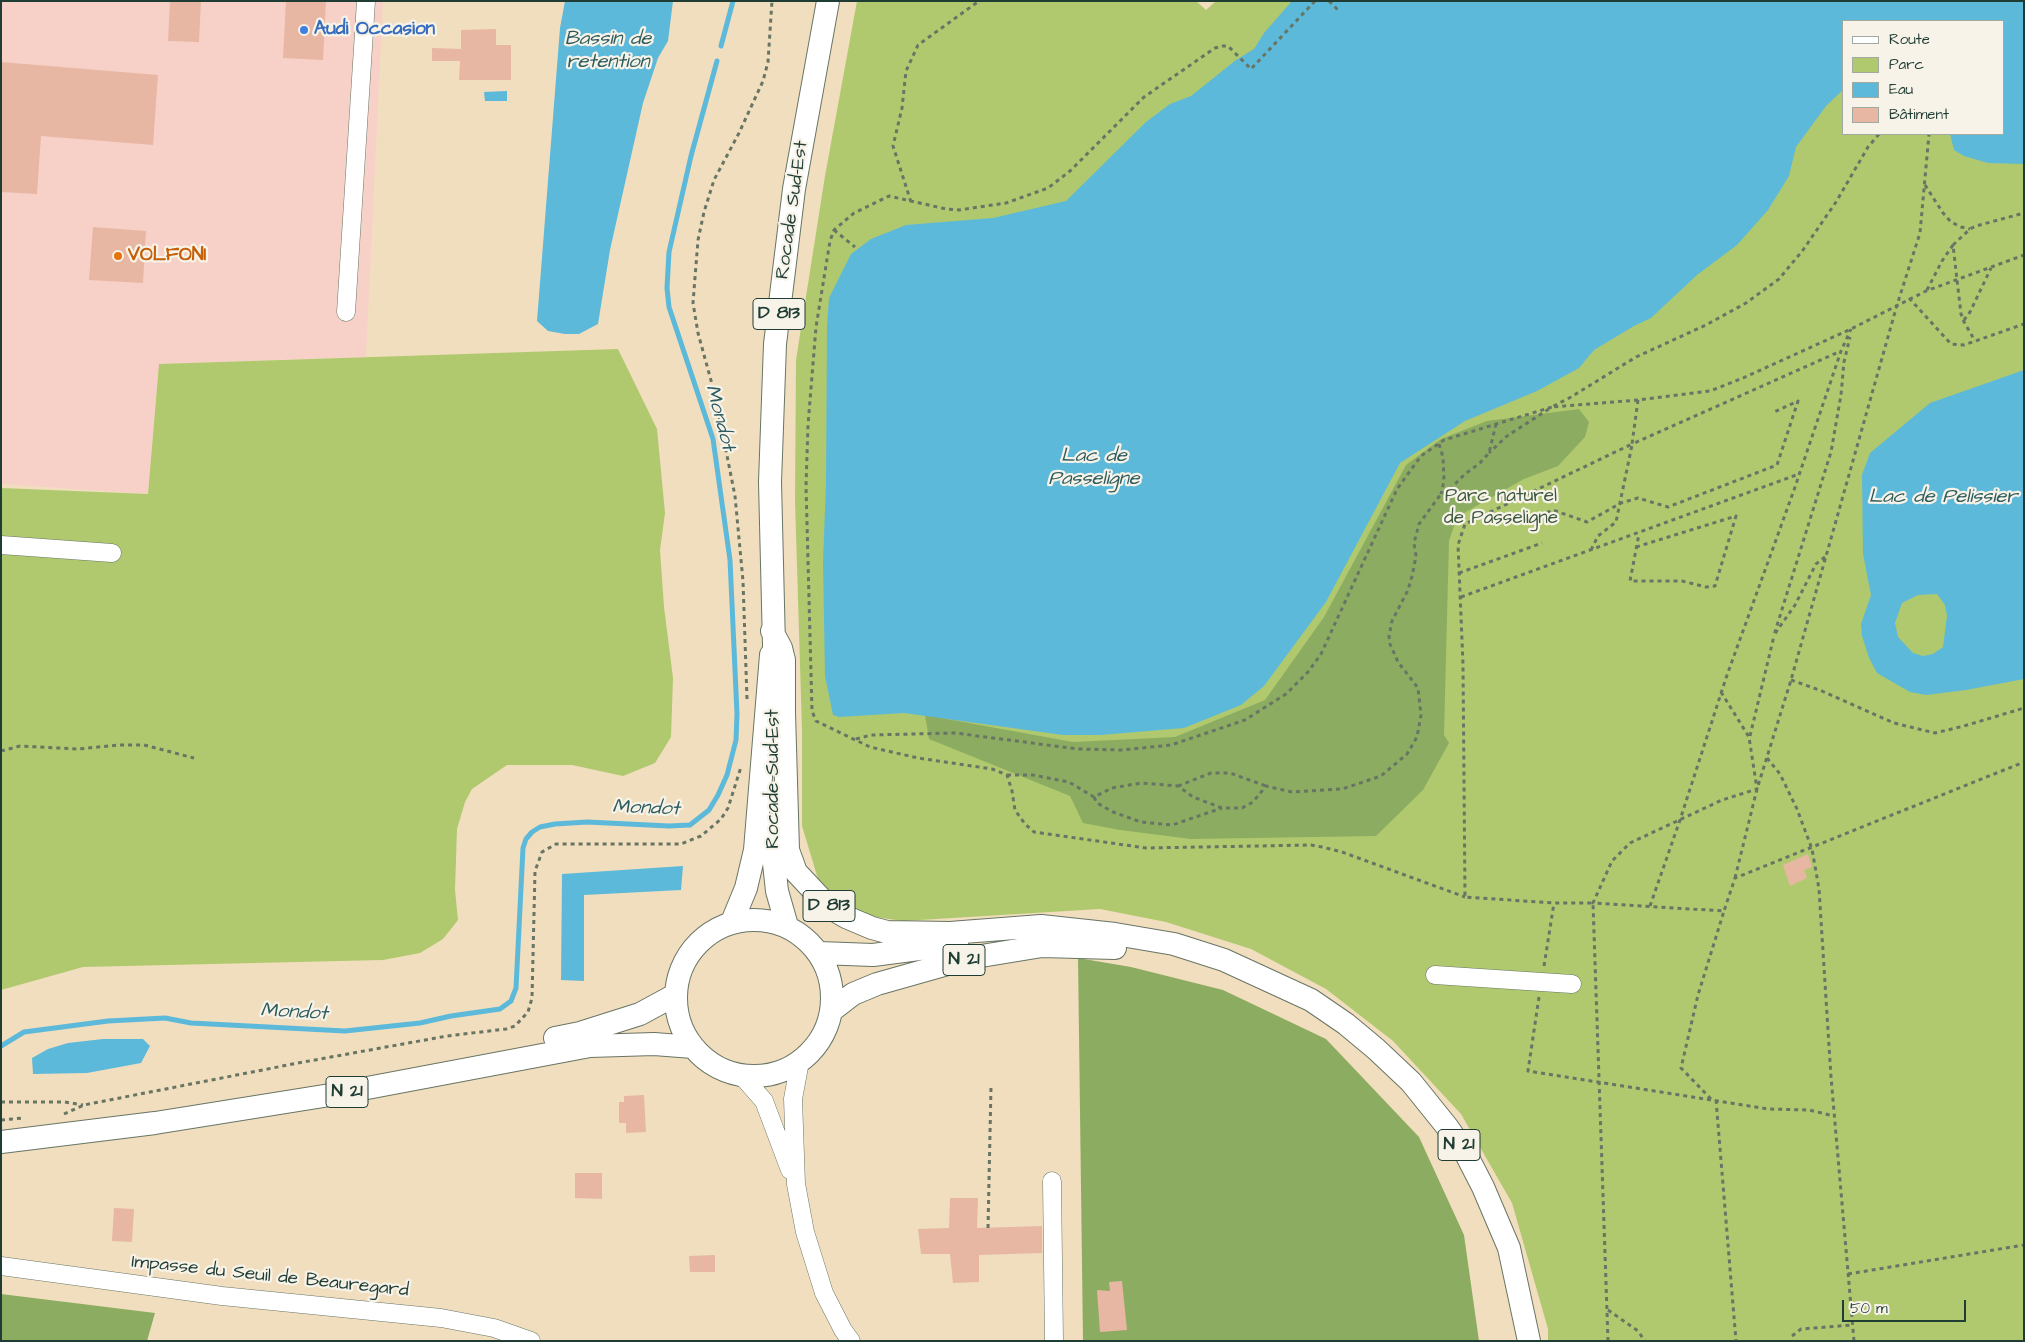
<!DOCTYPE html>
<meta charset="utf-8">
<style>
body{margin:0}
#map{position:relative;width:2025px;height:1342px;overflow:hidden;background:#f1debe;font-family:"Architects Daughter",sans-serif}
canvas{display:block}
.frame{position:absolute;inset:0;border:2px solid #1f3d34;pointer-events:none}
.legend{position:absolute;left:1842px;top:20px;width:162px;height:115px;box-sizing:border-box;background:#f7f3e8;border:1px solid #a1aaa0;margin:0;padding:6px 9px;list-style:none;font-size:15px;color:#1f3d34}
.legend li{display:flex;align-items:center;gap:10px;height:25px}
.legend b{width:25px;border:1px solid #a1aaa0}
.scale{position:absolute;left:1842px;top:1300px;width:124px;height:22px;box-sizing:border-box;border:2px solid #1f3d34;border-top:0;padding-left:6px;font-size:15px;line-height:18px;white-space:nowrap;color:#1f3d34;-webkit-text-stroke:4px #f7f3e8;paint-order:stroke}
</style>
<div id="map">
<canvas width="2025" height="1342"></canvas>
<div class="frame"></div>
<ul class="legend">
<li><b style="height:6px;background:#fff"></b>Route</li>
<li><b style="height:14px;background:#b0c96e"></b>Parc</li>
<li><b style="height:14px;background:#5cb9da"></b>Eau</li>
<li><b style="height:14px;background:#e7b7a3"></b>Bâtiment</li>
</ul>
<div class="scale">50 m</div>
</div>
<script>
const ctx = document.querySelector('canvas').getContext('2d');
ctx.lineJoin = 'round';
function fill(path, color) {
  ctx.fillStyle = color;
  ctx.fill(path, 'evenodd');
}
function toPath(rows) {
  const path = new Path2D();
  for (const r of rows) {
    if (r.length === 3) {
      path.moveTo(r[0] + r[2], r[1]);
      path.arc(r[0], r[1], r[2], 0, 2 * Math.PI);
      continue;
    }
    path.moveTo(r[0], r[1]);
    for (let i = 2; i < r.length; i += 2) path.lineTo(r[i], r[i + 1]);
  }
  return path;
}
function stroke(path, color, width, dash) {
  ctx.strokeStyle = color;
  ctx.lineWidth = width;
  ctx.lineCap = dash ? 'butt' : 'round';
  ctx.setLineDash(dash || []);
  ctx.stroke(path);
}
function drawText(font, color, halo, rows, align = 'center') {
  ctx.font = font + ' "Architects Daughter",sans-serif';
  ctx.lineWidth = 4.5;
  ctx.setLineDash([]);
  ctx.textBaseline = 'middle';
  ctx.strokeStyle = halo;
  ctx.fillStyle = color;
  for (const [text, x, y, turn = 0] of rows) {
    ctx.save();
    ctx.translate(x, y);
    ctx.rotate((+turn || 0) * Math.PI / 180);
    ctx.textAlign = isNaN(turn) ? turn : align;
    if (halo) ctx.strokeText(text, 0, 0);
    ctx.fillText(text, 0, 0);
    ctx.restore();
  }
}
fill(toPath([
 [1,1,383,1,366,357,159,364,148,494,1,484]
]), '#f7d1c8');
fill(toPath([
 [857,1,1196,1,1206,10,1216,1,2024,1,2024,1341,1548,1341,1548,1329,1512,1203,1461,1114,1393,1041,1326,989,1251,949,1166,922,1100,909,903,921,854,914,818,879,802,826,802,730,795,501,796,360,825,176],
 [1844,21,2004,21,2004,134,1844,134],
 [618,349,657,429,665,513,660,550,664,607,673,678,671,737,655,763,623,776,572,765,507,765,472,789,465,802,457,829,455,890,458,920,443,939,420,953,383,960,83,967,1,990,1,488,148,494,159,364]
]), '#b0c96e');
fill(toPath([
 [1579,409,1589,422,1585,437,1558,466,1524,479,1457,517,1449,541,1447,618,1444,735,1449,743,1423,790,1376,836,1191,839,1120,830,1083,823,1070,796,929,739,925,715,1073,742,1175,737,1265,700,1324,617,1406,465,1441,439,1487,421],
 [1078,958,1131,967,1223,990,1326,1039,1419,1137,1464,1235,1479,1341,1083,1341],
 [1,1294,155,1313,147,1341,1,1341]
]), '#8cad61');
fill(toPath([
 [565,1,673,1,668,41,658,58,643,103,610,250,598,324,579,334,565,334,548,331,537,321,560,28],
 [1292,1,2024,1,2024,164,1988,163,1964,156,1954,150,1950,134,2004,134,2004,21,1844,21,1844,89,1826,106,1796,147,1789,176,1768,210,1737,245,1697,275,1651,318,1634,326,1594,350,1579,368,1537,391,1465,421,1400,463,1326,602,1264,686,1241,705,1184,728,1100,735,1063,735,904,713,839,717,833,715,825,676,823,562,826,483,827,326,829,298,851,254,871,239,906,225,993,218,1066,201,1146,122,1170,104,1191,96,1236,60,1254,49,1264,33],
 [507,91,507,101,485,101,484,92],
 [2024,370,2024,679,1966,690,1926,695,1910,692,1877,673,1869,658,1862,636,1861,624,1871,595,1863,554,1862,475,1870,453,1930,403],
 [1937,594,1945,605,1947,616,1943,647,1933,654,1923,656,1913,653,1898,637,1895,623,1902,603,1918,595],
 [683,866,681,890,584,895,584,981,561,980,562,874],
 [103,1039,143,1039,150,1046,141,1063,87,1073,33,1074,32,1058,48,1049,68,1043]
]), '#5cb9da');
stroke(toPath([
 [721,46,733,1],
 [1,1046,24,1032,108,1021,165,1018,191,1023,345,1031,420,1023,451,1016,500,1009,511,1001,516,988,523,848,526,839,532,832,540,827,555,824,587,822,669,826,690,825,709,810,718,795,727,775,736,740,737,714,730,560,713,439,669,307,667,288,669,252,691,156,717,61]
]), '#5cb9da', 5);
fill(toPath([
 [170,1,201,1,199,42,168,41],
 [286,1,326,1,323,60,283,58],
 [496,29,496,45,511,45,511,80,459,80,460,61,432,61,432,48,461,49,461,30],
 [1,62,158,75,153,145,41,136,37,194,1,192],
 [93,227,146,231,143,283,89,280],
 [1808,854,1812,867,1804,870,1807,878,1790,886,1783,865],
 [644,1095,646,1132,626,1133,626,1123,619,1123,619,1102,624,1102,624,1096],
 [575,1173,602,1173,602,1199,575,1198],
 [950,1198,978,1198,977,1228,1042,1226,1042,1253,979,1255,979,1282,953,1283,950,1254,921,1254,918,1229,949,1228],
 [114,1208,134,1209,132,1242,112,1241],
 [715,1255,715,1272,690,1272,689,1256],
 [1122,1281,1127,1330,1100,1332,1097,1290,1110,1291,1109,1282]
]), '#e7b7a3');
const minor = toPath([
 [346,312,366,1],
 [1,545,112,553],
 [1435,975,1572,984],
 [800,1061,793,1099,796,1184,805,1232,824,1293,843,1330,851,1341],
 [742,1076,764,1101,790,1170],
 [1052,1181,1054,1341],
 [1,1266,222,1296,441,1318,494,1328,531,1341]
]);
const major = toPath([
 [772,631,781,648,784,660,784,713,788,850,796,872,826,904,834,910,846,917,872,928,887,932,950,933,1041,926,1115,934,1174,944,1224,960,1311,1000,1346,1024,1376,1049,1411,1082,1448,1128,1466,1154,1483,1187,1509,1248,1529,1341],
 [774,646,770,482,775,344,794,189,828,1],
 [773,825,773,854,777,891,787,926],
 [754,998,78],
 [732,922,746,888,755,850,771,655],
 [819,953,873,955,957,944],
 [831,1011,853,994,877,984,969,958,1042,946,1115,948],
 [555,1038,580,1033,640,1014,675,995],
 [1,1142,155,1123,330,1095,590,1046,654,1044,693,1047]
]);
stroke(minor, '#687564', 19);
stroke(major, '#687564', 24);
stroke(toPath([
 [1315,1,1251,69,1228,46,1223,46,1215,48,1144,97,1070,171,1048,188,1006,203,959,210,946,209,889,196,854,213,834,230,830,241,816,327,808,425,806,486,812,711,816,721,870,747,918,758,992,769,1007,775,1012,791,1015,810,1025,824,1034,832,1146,848,1311,845,1322,847,1342,852,1465,897],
 [1329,1,1340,12],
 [1879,134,1868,147,1836,202,1803,250,1779,279,1746,303,1706,325,1636,357,1571,397,1552,407,1638,400,1710,391,1743,378,1851,329,1926,291,2024,255],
 [1925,185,1943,213,1951,222,1961,227,1970,229],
 [911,202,893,146,902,108,906,71,918,45,979,1],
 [834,230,855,247],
 [1953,245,1970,229,1976,226,2024,213],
 [1927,290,1942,261,1953,245,1961,314,1964,320,1970,312,1991,268],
 [1909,298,1951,344,1964,345,2024,324],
 [1963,320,1975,341],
 [1638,400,1632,444,1841,351],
 [1439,444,1443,457,1444,481,1441,494],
 [1532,519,1553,510,1587,522,1621,503,1638,498,1668,507,1777,465,1798,401,1772,413],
 [1636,547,1736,516,1715,586,1706,587,1682,581,1630,581,1639,534],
 [1591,550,1598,536,1616,522,1632,445],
 [1825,557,1816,564,1795,605,1774,635,1831,452,1841,395,1844,362,1850,337],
 [1459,573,1542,543],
 [1461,597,1799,474],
 [1791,680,1822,691,1894,723,1935,733,1964,726,2024,708],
 [1721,692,1749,737,1757,789,1722,800,1630,843,1612,861,1593,903,1724,911,1735,878,2024,762],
 [747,699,743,581,735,496,715,395,698,333,693,303,698,240,704,212,714,180,739,133,763,81,768,62,772,1],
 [1750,736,1774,636],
 [856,739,871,735,955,733,1078,749,1122,750,1171,745,1245,720,1286,694,1308,672,1321,654,1397,489,1421,456,1444,440,1552,407,1507,436,1489,453],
 [1,751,20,746,78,749,119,745,144,745,194,758],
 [1767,758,1780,774,1797,809,1812,849,1819,889,1831,1077,1854,1341],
 [1007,775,1033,775,1069,782,1094,797,1112,788,1141,783,1178,786,1193,797,1222,808,1242,808,1253,802,1266,786,1292,792,1342,789,1381,776,1407,754,1417,737,1421,715,1418,688,1398,662,1390,644,1389,636,1392,621,1408,590,1412,576,1416,556,1414,543,1419,524,1441,494,1448,491,1465,474,1480,463,1489,453,1496,424],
 [1178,786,1211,773,1230,773,1266,786],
 [1094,797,1097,803,1113,812,1141,822,1172,825,1222,808],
 [1735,878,1757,789,1791,680,1897,305,1920,233,1929,134],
 [1650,906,1680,820,1726,678,1794,490,1841,351,1851,329],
 [1544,966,1554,903],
 [1539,997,1528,1071,1768,1109,1809,1110,1834,1116],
 [1711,1099,1681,1068,1698,995,1724,911],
 [1716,1100,1736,1341],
 [1,1102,65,1102,83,1105],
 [64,1114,84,1105,298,1063,447,1036,506,1029,515,1026,528,1012,532,998,535,871,542,852,556,844,681,844,701,836,721,819,728,808,741,767],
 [1,1120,23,1118],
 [988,1228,991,1087],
 [1848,1274,2024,1245],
 [1608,1310,1638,1331,1645,1341],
 [1792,1336,1801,1329,1852,1325],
 [1608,1341,1593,903,1554,903,1465,897,1463,664,1458,545,1465,524,1632,444]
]), '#687564', 3, [4, 4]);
stroke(minor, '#fff', 18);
stroke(major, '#fff', 22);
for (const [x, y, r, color] of [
 [304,30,5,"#3f7fe0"],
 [118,256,5,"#e8710a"]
]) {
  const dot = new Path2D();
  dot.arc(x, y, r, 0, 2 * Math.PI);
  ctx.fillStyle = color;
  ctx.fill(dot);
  stroke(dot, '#f7f3e8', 2);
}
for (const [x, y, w] of [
 [779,314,52],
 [829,906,52],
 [964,960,42],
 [347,1092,42],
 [1459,1145,42]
]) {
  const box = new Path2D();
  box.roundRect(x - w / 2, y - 15.5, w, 31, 4);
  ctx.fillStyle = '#f7f3e8';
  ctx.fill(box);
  stroke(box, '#1f3d34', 1);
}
drawText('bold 18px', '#1f3d34', null, [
 ["D 813",779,314],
 ["D 813",829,906],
 ["N 21",964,960],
 ["N 21",347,1092],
 ["N 21",1459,1145]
]);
drawText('bold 19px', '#366cbe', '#f7f3e8', [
 ["Audi Occasion",314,30]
], 'left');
drawText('19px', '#1f3d34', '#f7f3e8', [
 ["Rocade Sud-Est",793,210,-82],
 ["Rocade Sud-Est",774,779,-90],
 ["Impasse du Seuil de Beauregard",270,1277,6]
]);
drawText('bold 19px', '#c56008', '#f7f3e8', [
 ["VOLFONI",128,256]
], 'left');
drawText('19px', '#3c5940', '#f7f3e8', [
 ["Parc naturel",1501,497],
 ["de Passeligne",1501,519]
]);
drawText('italic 20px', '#2e5c5e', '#f7f3e8', [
 ["Bassin de",608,40],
 ["retention",608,63],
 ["Mondot",719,418,75],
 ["Lac de",1094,457],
 ["Passeligne",1094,480],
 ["Lac de Pelissier",1943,498],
 ["Mondot",646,809,2],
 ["Mondot",294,1013,3]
]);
</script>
